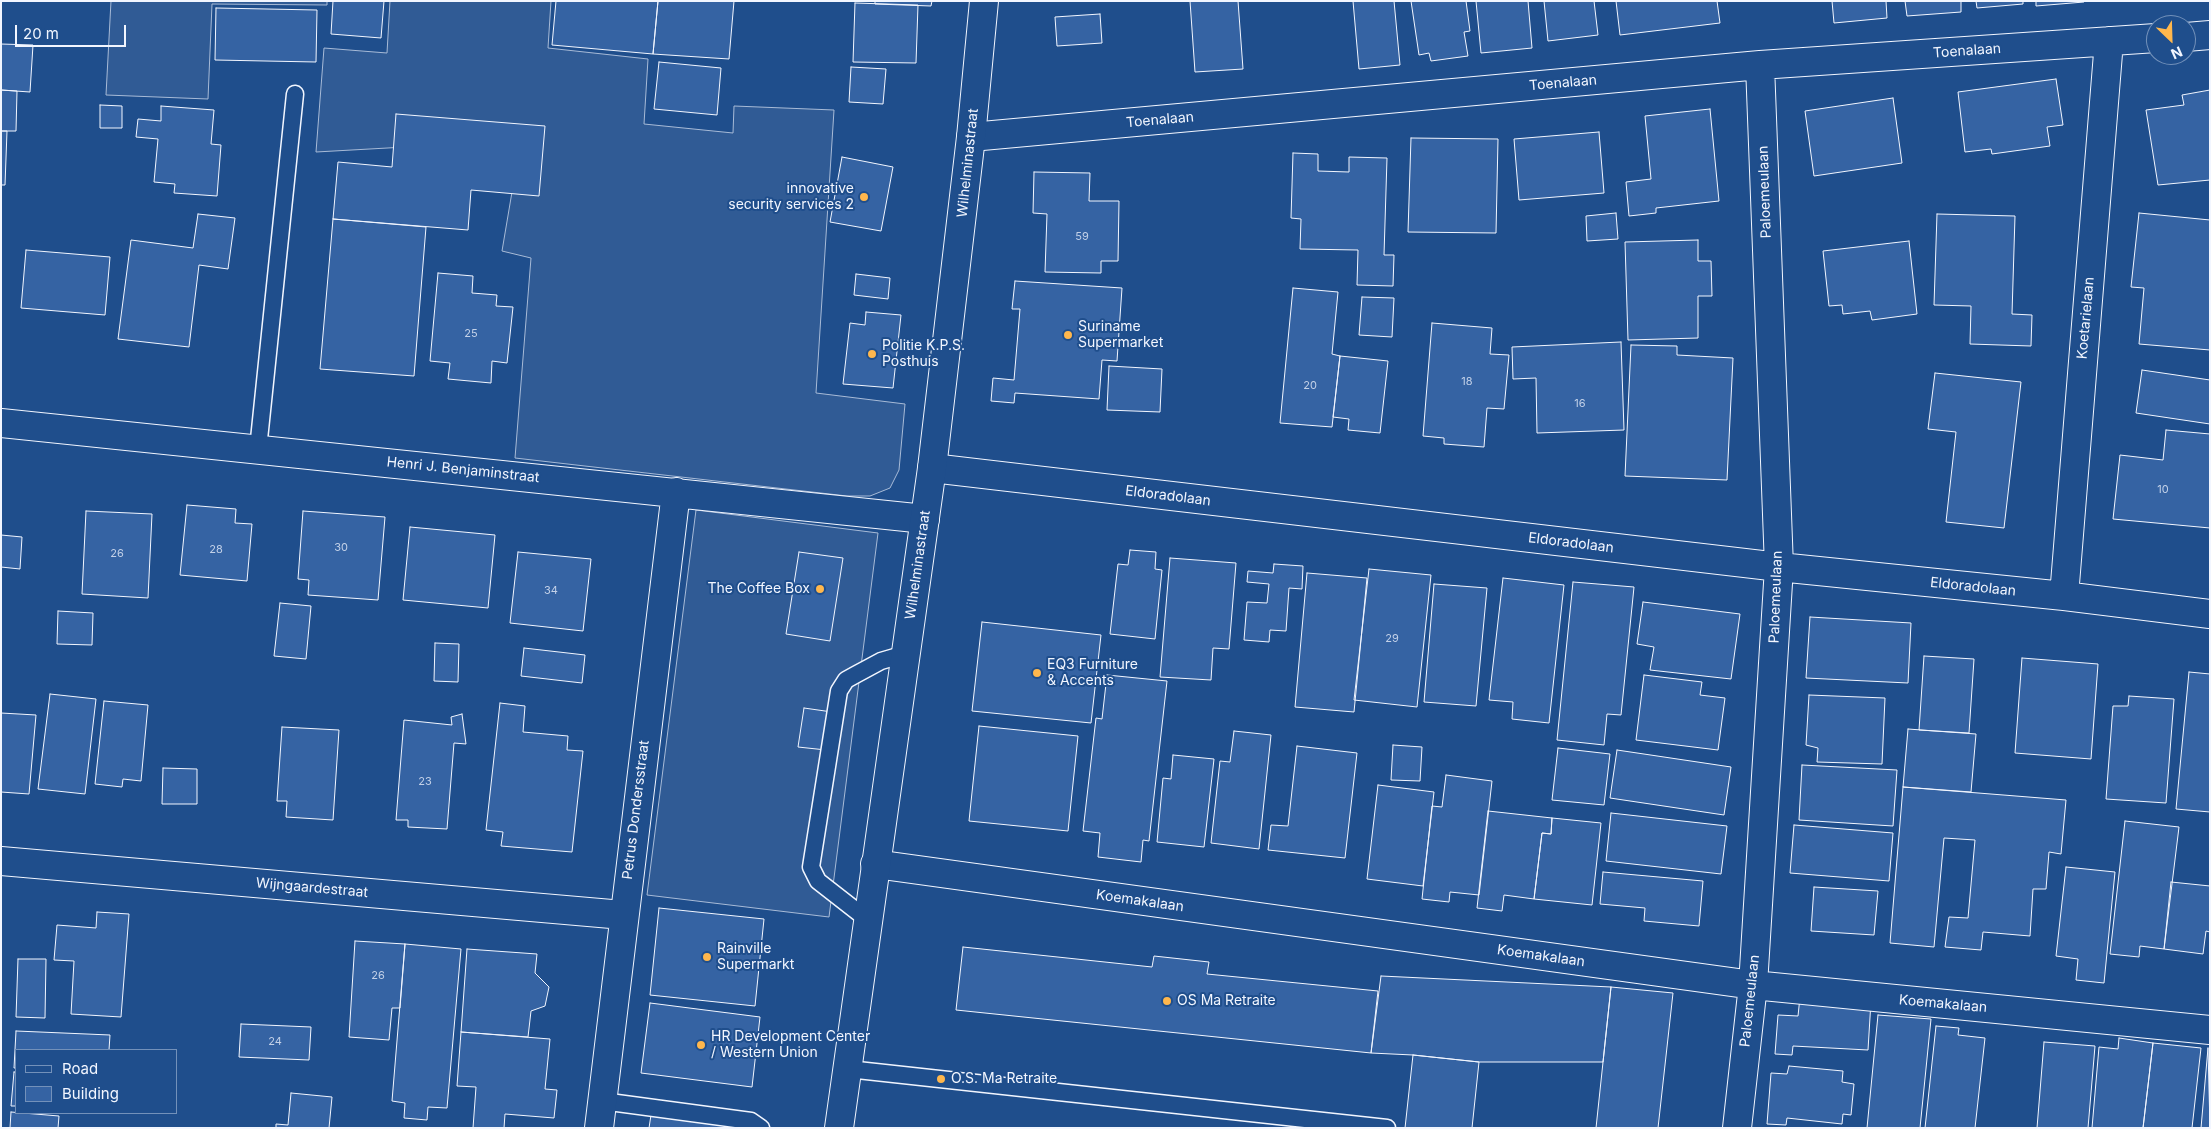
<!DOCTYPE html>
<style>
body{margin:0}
#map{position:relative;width:2211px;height:1129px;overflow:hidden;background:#1f4e8c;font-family:Inter,sans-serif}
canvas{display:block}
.frame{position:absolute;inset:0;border:2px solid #f2f6ff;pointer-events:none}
.legend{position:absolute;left:15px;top:1049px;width:162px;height:65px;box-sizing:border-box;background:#1f4e8c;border:1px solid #7391ba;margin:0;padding:6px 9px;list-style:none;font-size:15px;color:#f2f6ff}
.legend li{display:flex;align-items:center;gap:10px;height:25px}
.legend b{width:25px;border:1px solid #7391ba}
.north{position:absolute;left:2146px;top:15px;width:50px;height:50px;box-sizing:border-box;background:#1f4e8c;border:1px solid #7391ba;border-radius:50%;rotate:156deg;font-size:14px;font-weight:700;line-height:20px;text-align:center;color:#f2f6ff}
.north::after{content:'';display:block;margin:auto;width:18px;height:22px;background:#ffb74d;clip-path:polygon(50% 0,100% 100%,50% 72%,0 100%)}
.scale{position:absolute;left:15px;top:25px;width:111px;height:22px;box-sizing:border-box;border:2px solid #f2f6ff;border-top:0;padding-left:6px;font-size:15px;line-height:18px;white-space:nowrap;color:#f2f6ff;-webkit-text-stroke:4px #1f4e8c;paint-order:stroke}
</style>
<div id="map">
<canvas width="2211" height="1129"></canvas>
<div class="frame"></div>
<ul class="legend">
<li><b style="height:6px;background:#1f4e8c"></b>Road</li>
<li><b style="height:14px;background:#3563a3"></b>Building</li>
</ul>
<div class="north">N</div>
<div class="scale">20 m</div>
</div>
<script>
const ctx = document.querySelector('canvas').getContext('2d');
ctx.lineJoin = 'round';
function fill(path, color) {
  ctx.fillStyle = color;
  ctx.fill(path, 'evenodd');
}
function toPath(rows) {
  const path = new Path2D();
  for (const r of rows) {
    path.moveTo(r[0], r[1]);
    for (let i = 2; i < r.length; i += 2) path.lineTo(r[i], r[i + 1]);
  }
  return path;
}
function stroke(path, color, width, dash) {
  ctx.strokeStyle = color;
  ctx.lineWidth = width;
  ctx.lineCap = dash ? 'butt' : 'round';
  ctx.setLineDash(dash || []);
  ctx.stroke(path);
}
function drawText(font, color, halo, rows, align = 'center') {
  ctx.font = font + ' Inter,sans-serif';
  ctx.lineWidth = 4;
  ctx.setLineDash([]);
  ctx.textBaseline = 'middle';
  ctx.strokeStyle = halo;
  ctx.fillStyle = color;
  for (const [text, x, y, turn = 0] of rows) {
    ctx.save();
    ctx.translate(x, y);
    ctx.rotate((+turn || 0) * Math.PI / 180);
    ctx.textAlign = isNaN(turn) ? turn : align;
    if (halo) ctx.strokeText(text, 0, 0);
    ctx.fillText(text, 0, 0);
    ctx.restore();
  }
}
const built = toPath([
 [111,1,327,1,327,5,212,4,208,99,106,95,111,1],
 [390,1,551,1,548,48,648,59,644,124,733,133,734,106,834,110,816,393,905,404,899,470,890,488,870,496,847,496,515,458,531,258,502,251,513,186,459,144,316,152,324,48,387,53,390,1],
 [696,510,878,533,829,917,647,895,696,510]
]);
fill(built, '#305b95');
stroke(built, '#a8bbd7', 1);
const building = toPath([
 [333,1,384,1,381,38,331,34,333,1],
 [556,1,658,1,653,54,552,45,556,1],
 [658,1,734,1,729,59,653,54,658,1],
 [875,1,932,1,931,6,875,4,875,1],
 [1190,1,1238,1,1243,69,1195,72,1190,1],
 [1353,1,1394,1,1400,65,1359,69,1353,1],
 [1411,1,1466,1,1470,31,1464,32,1468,56,1431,61,1429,53,1419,55,1411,1],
 [1476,1,1528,1,1532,48,1481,53,1476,1],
 [1544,1,1594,1,1598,35,1548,41,1544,1],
 [1616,1,1717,1,1720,23,1620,35,1616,1],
 [1832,1,1886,1,1887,18,1834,23,1832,1],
 [1905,1,1961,1,1961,12,1907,16,1905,1],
 [1976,1,2023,1,2023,4,1977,8,1976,1],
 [2036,1,2084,1,2084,2,2036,6,2036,1],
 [855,3,918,5,916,63,853,62,855,3],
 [216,8,317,10,316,62,215,60,216,8],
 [1100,14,1102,43,1057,46,1055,17,1100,14],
 [1,44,33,45,30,92,1,90,1,44],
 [659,62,721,68,717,115,654,109,659,62],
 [851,67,886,69,883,104,849,102,851,67],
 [2056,79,2063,125,2047,127,2050,146,1992,154,1991,149,1965,152,1958,92,2056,79],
 [1,90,17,91,16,131,1,131,1,90],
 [2210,90,2210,180,2158,185,2146,110,2184,105,2182,95,2210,90],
 [1893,98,1902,163,1814,176,1805,111,1893,98],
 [100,105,122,106,122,128,100,128,100,105],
 [161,106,214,110,211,144,221,145,217,196,174,193,175,184,154,182,158,139,136,137,138,119,161,121,161,106],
 [1710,109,1719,201,1656,208,1656,213,1629,216,1626,182,1651,179,1645,116,1710,109],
 [396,114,545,126,539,196,471,190,468,230,333,219,338,162,392,167,396,114],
 [1,131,7,131,5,185,1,185,1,131],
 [1599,132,1604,193,1519,200,1514,139,1599,132],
 [1411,138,1498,139,1496,233,1408,232,1411,138],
 [1293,153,1318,154,1318,171,1349,172,1349,157,1387,158,1384,255,1394,255,1393,286,1357,285,1358,250,1300,249,1301,219,1291,218,1293,153],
 [842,157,893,167,881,231,830,222,842,157],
 [1034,172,1090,173,1089,201,1119,201,1118,261,1101,261,1101,273,1045,272,1047,214,1033,213,1034,172],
 [1616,213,1618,239,1587,241,1586,216,1616,213],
 [2139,213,2210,220,2210,350,2139,344,2144,288,2131,287,2139,213],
 [198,214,235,218,228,269,199,265,189,347,118,339,131,240,193,248,198,214],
 [1937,214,2015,216,2012,314,2032,315,2031,346,1970,344,1971,306,1934,305,1937,214],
 [333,219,426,227,414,376,320,369,333,219],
 [1698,240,1698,261,1711,261,1712,296,1698,296,1698,338,1628,340,1625,242,1698,240],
 [1909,241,1917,314,1872,320,1870,311,1843,314,1842,305,1829,306,1823,251,1909,241],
 [26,250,110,257,105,315,21,308,26,250],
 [438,273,473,276,472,293,497,295,496,306,513,307,507,363,492,361,491,383,448,379,450,363,430,361,438,273],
 [856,274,890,278,888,299,854,295,856,274],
 [1015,281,1122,288,1117,361,1102,360,1099,399,1015,393,1014,403,991,401,993,378,1014,380,1020,309,1012,309,1015,281],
 [1293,288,1338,292,1332,354,1340,356,1332,427,1280,423,1293,288],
 [1362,297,1394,298,1392,337,1359,335,1362,297],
 [866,312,901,315,893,388,843,384,850,323,865,325,866,312],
 [1432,323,1492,328,1490,354,1509,355,1504,409,1487,408,1484,447,1444,444,1444,438,1423,436,1432,323],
 [1621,342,1624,430,1537,433,1536,378,1513,379,1512,347,1621,342],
 [1631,345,1677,346,1677,355,1733,358,1727,480,1625,476,1631,345],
 [1340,356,1388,361,1380,433,1348,430,1349,419,1333,417,1340,356],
 [1109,366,1162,369,1160,412,1107,410,1109,366],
 [2142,370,2210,380,2210,424,2136,413,2142,370],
 [1935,373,2021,382,2004,528,1946,522,1956,432,1928,429,1935,373],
 [2166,430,2210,434,2210,528,2113,519,2120,455,2163,460,2166,430],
 [187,505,236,509,235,523,252,524,247,581,180,575,187,505],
 [86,511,152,514,148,598,82,594,86,511],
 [303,511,385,517,378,600,308,595,309,580,298,579,303,511],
 [410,527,495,535,488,608,403,600,410,527],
 [1,535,22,537,20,569,1,567,1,535],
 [1130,550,1156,552,1155,569,1162,570,1155,639,1110,634,1118,564,1128,565,1130,550],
 [518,552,591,559,583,631,510,623,518,552],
 [799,552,843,558,830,641,786,634,799,552],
 [1170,558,1236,563,1229,649,1213,648,1211,680,1160,677,1170,558],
 [1274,564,1303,566,1302,589,1289,588,1286,631,1270,630,1269,642,1244,640,1247,602,1267,603,1269,584,1247,582,1248,571,1273,573,1274,564],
 [1369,569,1431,575,1417,707,1354,700,1369,569],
 [1307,573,1367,578,1354,712,1295,707,1307,573],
 [1503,578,1564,585,1549,723,1512,719,1513,702,1489,700,1503,578],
 [1573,582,1634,587,1621,715,1607,714,1604,745,1557,740,1573,582],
 [1434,584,1487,588,1476,706,1424,702,1434,584],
 [1643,602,1740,614,1731,679,1650,670,1654,647,1637,644,1643,602],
 [280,603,311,606,306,659,274,656,280,603],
 [58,611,93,613,92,645,57,644,58,611],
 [1810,617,1911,623,1908,683,1806,678,1810,617],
 [982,622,1101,635,1091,723,972,711,982,622],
 [435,643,459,644,458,682,434,681,435,643],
 [524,648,585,655,582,683,521,676,524,648],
 [1924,656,1974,659,1969,733,1919,730,1924,656],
 [2022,658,2098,664,2091,759,2015,753,2022,658],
 [2189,672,2210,674,2210,812,2176,809,2189,672],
 [1107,675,1167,681,1149,841,1143,840,1141,862,1098,857,1100,833,1083,831,1096,718,1102,719,1107,675],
 [1644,675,1702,682,1700,695,1725,698,1718,750,1636,740,1644,675],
 [50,694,96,699,85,794,38,789,50,694],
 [1809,695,1885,698,1882,764,1817,762,1818,748,1806,745,1809,695],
 [2129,696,2174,699,2166,803,2106,799,2113,706,2128,706,2129,696],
 [104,701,148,705,141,781,123,779,122,787,95,784,104,701],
 [500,703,525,706,523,732,568,736,567,750,583,751,572,852,501,846,503,832,486,830,500,703],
 [804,708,832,712,826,750,798,747,804,708],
 [1,713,36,715,29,794,1,792,1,713],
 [462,714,466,744,454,743,447,829,408,827,408,820,396,820,404,720,452,725,451,717,462,714],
 [979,726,1078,736,1068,831,969,821,979,726],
 [282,727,339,730,333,820,286,817,287,801,277,801,282,727],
 [1908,729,1976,734,1971,792,1903,787,1908,729],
 [1234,731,1271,735,1259,849,1211,843,1220,761,1230,762,1234,731],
 [1393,745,1422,747,1420,781,1391,780,1393,745],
 [1297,746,1357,753,1345,858,1268,850,1271,825,1288,826,1297,746],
 [1558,748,1610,754,1604,805,1552,800,1558,748],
 [1617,750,1731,767,1724,815,1610,798,1617,750],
 [1173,755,1214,759,1204,847,1157,842,1163,778,1171,779,1173,755],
 [1802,765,1897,770,1893,826,1799,820,1802,765],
 [163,768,197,769,197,804,162,804,163,768],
 [1446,775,1492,781,1479,895,1450,892,1449,902,1422,899,1432,806,1442,807,1446,775],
 [1378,785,1434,792,1423,886,1367,879,1378,785],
 [1903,787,2066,800,2061,854,2049,852,2046,889,2033,889,2030,936,1983,932,1981,950,1945,947,1949,917,1968,918,1975,840,1944,838,1934,947,1890,943,1903,787],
 [1488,811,1552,818,1551,834,1542,833,1534,899,1504,895,1502,911,1477,908,1488,811],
 [1611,813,1727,826,1721,874,1606,861,1611,813],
 [1552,818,1601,823,1592,905,1534,899,1542,833,1551,834,1552,818],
 [2125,821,2179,827,2164,949,2140,946,2139,957,2110,954,2125,821],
 [1794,825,1893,833,1889,881,1790,873,1794,825],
 [2066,867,2115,872,2104,983,2076,980,2078,959,2056,956,2066,867],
 [1603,872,1703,881,1699,926,1644,921,1645,908,1600,904,1603,872],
 [2171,882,2210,886,2210,932,2206,931,2203,954,2164,949,2171,882],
 [1814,887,1878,891,1874,935,1811,931,1814,887],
 [659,908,764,919,755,1006,650,995,659,908],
 [97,912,129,914,121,1017,71,1014,74,961,54,960,57,925,96,928,97,912],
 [355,941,405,944,400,1008,392,1008,389,1040,349,1037,355,941],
 [405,944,461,949,447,1108,428,1107,427,1120,404,1118,405,1103,392,1101,405,944],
 [963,947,1152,967,1154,956,1209,962,1207,974,1378,991,1371,1053,956,1010,963,947],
 [467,949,537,954,535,973,549,987,545,1006,531,1011,528,1037,461,1032,467,949],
 [18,959,46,959,45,1018,16,1017,18,959],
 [1381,976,1611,987,1603,1062,1479,1062,1413,1055,1371,1053,1381,976],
 [1611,987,1673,993,1658,1128,1596,1128,1611,987],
 [1800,997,1871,1001,1868,1050,1793,1046,1792,1055,1775,1054,1778,1015,1798,1016,1800,997],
 [650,1003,760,1017,752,1087,641,1073,650,1003],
 [1878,1015,1931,1019,1920,1128,1867,1128,1878,1015],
 [241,1024,311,1027,309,1060,239,1057,241,1024],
 [1936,1026,1959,1028,1958,1035,1985,1038,1975,1128,1925,1128,1936,1026],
 [16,1031,110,1035,109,1050,16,1050,16,1068,14,1068,16,1031],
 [461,1032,550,1039,545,1089,557,1090,554,1118,505,1114,504,1128,473,1128,476,1087,457,1086,461,1032],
 [2119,1038,2153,1043,2143,1128,2092,1128,2099,1047,2118,1049,2119,1038],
 [2044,1042,2095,1046,2088,1128,2037,1128,2044,1042],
 [2153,1043,2201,1048,2192,1128,2143,1128,2153,1043],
 [2208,1048,2210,1128,2201,1128,2208,1048],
 [1413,1055,1479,1062,1472,1128,1405,1128,1413,1055],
 [1789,1066,1843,1071,1842,1082,1854,1084,1851,1115,1843,1114,1842,1124,1787,1118,1786,1125,1767,1124,1771,1073,1787,1074,1789,1066],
 [14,1072,16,1072,16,1106,11,1106,14,1072],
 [291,1093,332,1097,329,1128,276,1128,276,1124,288,1125,291,1093],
 [11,1112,59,1116,58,1128,10,1128,11,1112],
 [651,1115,728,1123,727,1128,649,1128,651,1115]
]);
fill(building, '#3563a3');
stroke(building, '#f2f6ff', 1);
const service = toPath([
 [258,449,295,94],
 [868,920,818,881,811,867,839,691,846,680,855,675,881,661,905,654],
 [848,1069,1387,1128],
 [602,1101,751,1121,761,1128]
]);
const minor = toPath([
 [2186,37,2210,35],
 [971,137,1760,65,2156,38],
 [1,423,925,519],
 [932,468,1779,567,2064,596,2210,614],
 [2064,596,2109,41],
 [1,861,623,915],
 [875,864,1753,985,2210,1030],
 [599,1128,676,492],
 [1737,1128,1753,985,1779,567,1760,65]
]);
const tertiary = toPath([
 [839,1128,932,468,971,137,984,1]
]);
stroke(service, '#f2f6ff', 19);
stroke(minor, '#f2f6ff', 30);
stroke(tertiary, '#f2f6ff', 30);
stroke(service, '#1f4e8c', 16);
stroke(minor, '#1f4e8c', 28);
stroke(tertiary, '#1f4e8c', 28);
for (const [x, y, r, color] of [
 [864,197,5,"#ffb74d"],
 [1068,335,5,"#ffb74d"],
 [872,354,5,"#ffb74d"],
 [820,589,5,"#ffb74d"],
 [1037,673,5,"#ffb74d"],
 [707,957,5,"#ffb74d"],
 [1167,1001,5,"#ffb74d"],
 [701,1045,5,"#ffb74d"],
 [941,1079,5,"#ffb74d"]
]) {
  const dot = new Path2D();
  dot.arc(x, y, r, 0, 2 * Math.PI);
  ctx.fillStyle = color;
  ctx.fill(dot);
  stroke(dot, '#1f4e8c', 2);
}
drawText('11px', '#c3d1e8', null, [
 ["59",1082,237],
 ["25",471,334],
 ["18",1467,382],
 ["20",1310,386],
 ["16",1580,404],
 ["10",2163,490],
 ["30",341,548],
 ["28",216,550],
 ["26",117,554],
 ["34",551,591],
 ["29",1392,639],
 ["23",425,782],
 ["26",378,976],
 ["24",275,1042]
]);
drawText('14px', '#f2f6ff', '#1f4e8c', [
 ["Toenalaan",1967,51,-4],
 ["Toenalaan",1563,83,-5],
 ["Toenalaan",1160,120,-5],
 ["Wilhelminastraat",968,163,-84],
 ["Paloemeulaan",1765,192,-92],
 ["Koetarielaan",2086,318,-85],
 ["Henri J. Benjaminstraat",463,470,6],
 ["Eldoradolaan",1168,496,7],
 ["Eldoradolaan",1571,543,7],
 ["Wilhelminastraat",918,565,-82],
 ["Eldoradolaan",1973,587,6],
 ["Paloemeulaan",1776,597,-88],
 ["Petrus Dondersstraat",636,810,-83],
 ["Wijngaardestraat",312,888,5],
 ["Koemakalaan",1140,901,8],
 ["Koemakalaan",1541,956,8],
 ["Paloemeulaan",1750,1001,-84],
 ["Koemakalaan",1943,1004,5]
]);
drawText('14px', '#f2f6ff', '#1f4e8c', [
 ["innovative",854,189,"right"],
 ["security services 2",854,205,"right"],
 ["Suriname",1078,327],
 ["Supermarket",1078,343],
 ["Politie K.P.S.",882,346],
 ["Posthuis",882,362],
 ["The Coffee Box",810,589,"right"],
 ["EQ3 Furniture",1047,665],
 ["& Accents",1047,681],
 ["Rainville",717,949],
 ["Supermarkt",717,965],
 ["OS Ma Retraite",1177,1001],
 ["HR Development Center",711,1037],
 ["/ Western Union",711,1053],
 ["O.S. Ma Retraite",951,1079]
], 'left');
</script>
